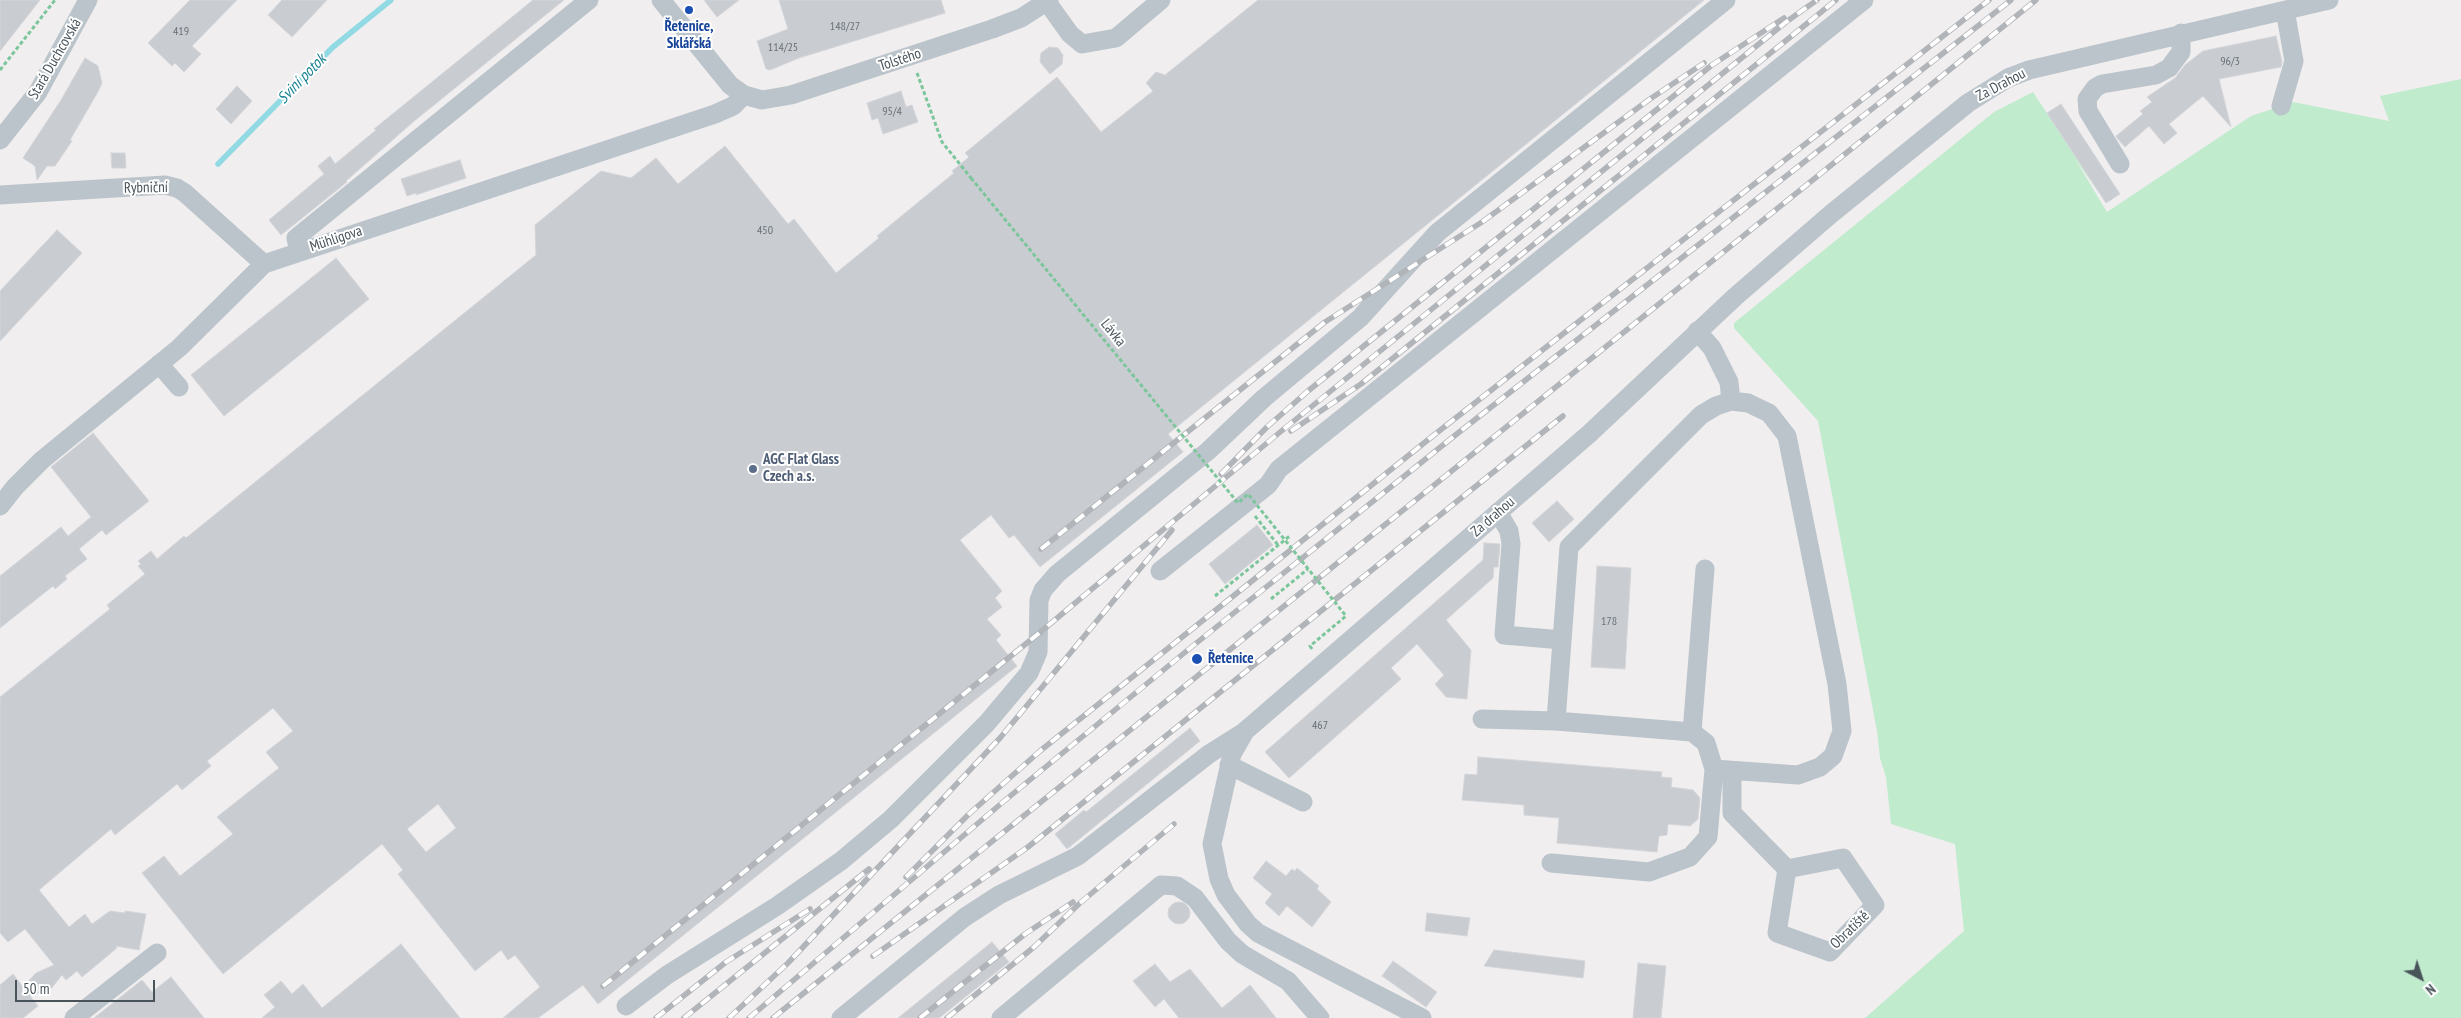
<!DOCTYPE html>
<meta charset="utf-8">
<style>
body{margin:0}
#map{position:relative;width:2461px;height:1018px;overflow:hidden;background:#f1eeef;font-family:"PT Sans Narrow",sans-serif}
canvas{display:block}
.north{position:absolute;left:2396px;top:953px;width:50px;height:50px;-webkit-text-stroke:4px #fff;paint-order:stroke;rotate:140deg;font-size:14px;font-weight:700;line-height:20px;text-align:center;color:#48535a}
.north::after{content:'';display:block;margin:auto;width:18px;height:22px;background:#48535a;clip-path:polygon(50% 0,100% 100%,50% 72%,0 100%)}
.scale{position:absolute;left:15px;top:980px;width:140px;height:22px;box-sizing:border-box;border:2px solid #48535a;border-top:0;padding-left:6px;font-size:15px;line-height:18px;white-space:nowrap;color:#48535a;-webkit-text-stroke:4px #fff;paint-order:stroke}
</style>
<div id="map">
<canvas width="2461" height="1018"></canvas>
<div class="north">N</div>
<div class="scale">50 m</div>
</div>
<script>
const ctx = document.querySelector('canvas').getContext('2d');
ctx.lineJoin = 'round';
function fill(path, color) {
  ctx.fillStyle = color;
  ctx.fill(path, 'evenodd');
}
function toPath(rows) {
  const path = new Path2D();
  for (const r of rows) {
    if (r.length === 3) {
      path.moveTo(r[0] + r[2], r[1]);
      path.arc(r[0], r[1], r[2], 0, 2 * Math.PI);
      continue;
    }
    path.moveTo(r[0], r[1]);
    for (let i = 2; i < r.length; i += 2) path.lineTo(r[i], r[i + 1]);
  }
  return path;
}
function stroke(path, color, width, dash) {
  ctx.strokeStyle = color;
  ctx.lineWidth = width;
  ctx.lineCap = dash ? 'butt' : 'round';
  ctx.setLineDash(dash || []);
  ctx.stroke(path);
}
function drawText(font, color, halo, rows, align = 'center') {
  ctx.font = font + ' "PT Sans Narrow",sans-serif';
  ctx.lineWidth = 4;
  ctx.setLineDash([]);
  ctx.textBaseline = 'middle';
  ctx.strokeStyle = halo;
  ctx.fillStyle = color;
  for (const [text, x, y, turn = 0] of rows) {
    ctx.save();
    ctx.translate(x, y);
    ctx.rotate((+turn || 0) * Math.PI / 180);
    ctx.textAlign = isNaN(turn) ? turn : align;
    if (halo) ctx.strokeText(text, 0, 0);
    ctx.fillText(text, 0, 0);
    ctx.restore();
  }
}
fill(toPath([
 [2461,79,2461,1018,1865,1018,1964,931,1955,844,1891,824,1886,777,1880,758,1877,731,1818,421,1734,328,1734,323,1994,112,2033,92,2106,203,2075,159,2107,212,2251,116,2293,102,2389,121,2380,96]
]), '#c0ebcd');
stroke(toPath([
 [218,164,333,47,391,0]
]), '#91dae4', 5.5);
const building = toPath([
 [0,0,40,0,0,51,0,0],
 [190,0,237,0,192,46,201,54,184,72,175,63,172,66,148,43,190,0],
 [282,0,327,0,292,37,268,15,282,0],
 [533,0,564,0,413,122,346,181,347,182,281,235,269,220,324,174,318,166,330,156,335,164,376,130,374,129,533,0],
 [704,0,739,0,717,17,704,0],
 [779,0,941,0,945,13,799,58,770,70,766,69,757,41,788,29,779,0],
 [1258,0,1704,0,1168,434,1183,452,1040,567,1014,535,1009,538,991,515,960,540,1002,591,995,598,1002,607,987,619,1001,635,996,640,1017,666,598,1004,583,985,538,1018,503,1018,540,987,515,955,508,960,501,950,475,971,398,874,403,870,382,844,223,974,142,873,164,856,180,876,233,834,217,817,279,768,266,752,293,731,273,708,207,761,211,766,182,790,177,784,115,835,111,829,39,890,69,927,85,914,92,924,110,911,125,913,125,911,146,914,139,950,116,946,117,948,82,977,77,971,66,980,62,975,50,990,30,996,38,1006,23,1018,0,1018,0,985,13,974,23,987,36,973,54,965,25,929,8,942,0,933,0,697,110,609,107,605,145,574,138,566,141,564,138,561,151,551,157,559,184,536,186,538,536,255,535,225,601,171,631,178,656,158,678,184,725,146,788,224,794,219,836,273,879,238,877,236,954,173,952,171,969,157,965,153,1057,77,1101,132,1153,91,1146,83,1156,72,1165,75,1258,0],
 [438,804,456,828,426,852,407,829,438,804],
 [2276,36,2282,62,2281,67,2219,79,2231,127,2203,96,2169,124,2177,133,2164,144,2149,126,2125,147,2117,138,2116,136,2143,114,2140,111,2152,102,2147,97,2175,78,2185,65,2203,51,2276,36],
 [1049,47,1058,48,1063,55,1062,64,1050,74,1040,62,1041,53,1049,47],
 [85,58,98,66,102,83,99,90,70,140,72,141,55,166,47,166,37,180,35,166,23,158,61,100,85,58],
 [237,86,252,101,231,124,216,109,237,86],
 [901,91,906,107,912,105,918,122,883,134,878,118,872,120,867,103,901,91],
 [2061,104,2120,194,2106,203,2047,113,2061,104],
 [111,153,125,153,126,168,112,168,111,153],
 [460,160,466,178,416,195,416,193,407,196,401,179,460,160],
 [57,230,82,253,0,341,0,291,57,230],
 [336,258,369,299,224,416,191,375,336,258],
 [93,433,149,501,106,535,102,530,79,549,87,559,65,576,67,579,55,589,53,586,0,628,0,576,61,527,68,536,91,517,51,467,93,433],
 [1557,501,1574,519,1549,542,1532,523,1557,501],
 [1257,525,1273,545,1225,584,1209,564,1257,525],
 [1484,543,1500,544,1498,567,1494,567,1493,578,1446,620,1471,650,1467,699,1446,697,1435,684,1444,675,1417,644,1391,668,1401,679,1289,778,1265,752,1483,560,1484,543],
 [1597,566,1631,568,1625,669,1591,667,1597,566],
 [1190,728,1200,741,1067,849,1055,834,1084,810,1086,812,1190,728],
 [1478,757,1662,772,1661,777,1672,778,1671,787,1693,790,1700,798,1698,819,1690,826,1668,824,1667,835,1659,836,1657,852,1557,843,1559,818,1524,815,1524,805,1462,800,1465,774,1477,775,1478,757],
 [1266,861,1286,876,1292,869,1295,871,1297,868,1319,886,1317,889,1331,902,1312,927,1287,906,1279,916,1265,903,1272,894,1253,878,1266,861],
 [1179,913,11],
 [1427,913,1470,918,1467,936,1425,931,1427,913],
 [992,942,1009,962,939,1018,898,1018,992,942],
 [401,944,460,1018,262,1018,275,1007,264,995,281,981,292,994,303,984,322,1008,401,944],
 [1494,950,1585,961,1583,978,1484,966,1494,950],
 [1393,961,1437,992,1426,1007,1382,976,1393,961],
 [1638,963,1666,966,1661,1018,1633,1018,1638,963],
 [1155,964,1170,982,1190,969,1222,1008,1250,985,1276,1018,1179,1018,1164,999,1155,1007,1133,981,1155,964],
 [171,977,204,1018,94,1018,142,980,152,992,171,977]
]);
fill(building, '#c9ccd1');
stroke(building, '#d3d5d9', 1);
stroke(toPath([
 [0,70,55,0],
 [917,73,942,142,971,178],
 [1255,516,1278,545],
 [1215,596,1291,535],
 [1271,599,1308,569],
 [1312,649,1310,646,1346,616]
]), '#7bc69b', 3, [4, 2.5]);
stroke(toPath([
 [661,0,730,85,744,95,762,100,791,95,992,29,1021,18,1049,0],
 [1047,2,1070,34,1082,44,1116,38,1161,0],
 [2281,106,2294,61,2285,10],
 [0,140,38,92,88,0],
 [2120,164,2088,111,2087,99,2095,88,2102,84,2156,75,2169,68,2181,52,2181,33],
 [0,195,165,185,177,188,185,193,264,264],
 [299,251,296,238,589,0],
 [1697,331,1712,348,1729,382,1731,401],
 [159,364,179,387],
 [0,506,15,487,42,460,179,348,264,264,715,114,733,106,744,95],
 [1498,512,1509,531,1511,544,1504,635,1562,640],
 [1160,571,1268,485,1279,469,1864,0],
 [1482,719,1556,721,1692,732,1706,743,1714,769,1708,837,1690,857,1649,872,1551,863],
 [1556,721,1569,547,1701,415,1716,406,1731,401,1748,403,1769,413,1787,436,1837,684,1842,731,1833,756,1820,767,1798,775,1714,769],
 [1692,732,1705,569],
 [1244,733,1232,754,1212,844,1219,879,1226,895,1248,924,1258,933,1422,1018],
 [1229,765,1303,802],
 [1732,771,1732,813,1787,869,1777,933,1830,952,1875,905,1843,858,1787,869],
 [626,1006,667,975,777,906,841,861,891,819,987,723,1029,673,1038,652,1039,600,1043,590,1057,574,1208,451,1264,398,1360,318,1437,233,1726,0],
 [74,1018,157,953],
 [841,1018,965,917,999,895,1078,856,1209,754,1244,732,1589,434,1736,296,1831,214,1968,103,2008,78,2029,70,2329,0],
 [1001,1018,1161,885,1177,886,1195,898,1228,941,1242,954,1288,981,1320,1018]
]), '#bbc4ca', 19);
const rail = toPath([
 [1291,431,1361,384,1836,0],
 [1221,474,1267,427,1308,391,1712,65,1784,18],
 [1041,549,1325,322,1482,222,1650,99,1704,63],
 [906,877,969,814,1040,751,1434,435,1989,0],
 [873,956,1028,847,1563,416],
 [603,986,1038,634,1279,433,1786,22,1817,0],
 [656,1018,726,962,810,909],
 [684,1018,869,869],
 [729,1018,788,963,1000,738,1172,530],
 [749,1018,1003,802,1189,649,1458,433,2011,0],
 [773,1018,2036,0],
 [920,1018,1025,934,1073,902],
 [947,1018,1034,947,1080,903,1174,824]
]);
stroke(rail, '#b1b4b8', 5.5);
stroke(rail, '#fff', 4, [11]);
stroke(toPath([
 [971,178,1238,503,1248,494,1346,616]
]), '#7bc69b', 3, [4, 2.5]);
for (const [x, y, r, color] of [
 [689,10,5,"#1a4fb4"],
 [753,469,5,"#5c6f8a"],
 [1197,659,6,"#1a4fb4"]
]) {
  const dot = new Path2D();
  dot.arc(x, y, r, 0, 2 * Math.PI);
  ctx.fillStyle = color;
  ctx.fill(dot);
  stroke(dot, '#fff', 2);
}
drawText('12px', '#687178', null, [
 ["148/27",845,27],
 ["419",181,32],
 ["114/25",783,48],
 ["96/3",2230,62],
 ["95/4",892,112],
 ["450",765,231],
 ["178",1609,622],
 ["467",1320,726]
]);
drawText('bold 15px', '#164399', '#fff', [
 ["Řetenice,",689,27],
 ["Sklářská",689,44],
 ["Řetenice",1208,659,"left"]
]);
drawText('15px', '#48535a', '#fff', [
 ["Stará Duchcovská",55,59,-60],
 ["Tolstého",900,60,-18],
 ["Za Drahou",2001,85,-28],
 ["Rybniční",146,188,-1],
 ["Mühligova",336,239,-18],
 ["Lávka",1113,333,51],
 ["Za drahou",1493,517,-41],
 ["Obratiště",1850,930,-44]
]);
drawText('bold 15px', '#4e5e75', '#fff', [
 ["AGC Flat Glass",763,460],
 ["Czech a.s.",763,477]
], 'left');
drawText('italic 16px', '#17808f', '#fff', [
 ["Sviní potok",302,79,-46]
]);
</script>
